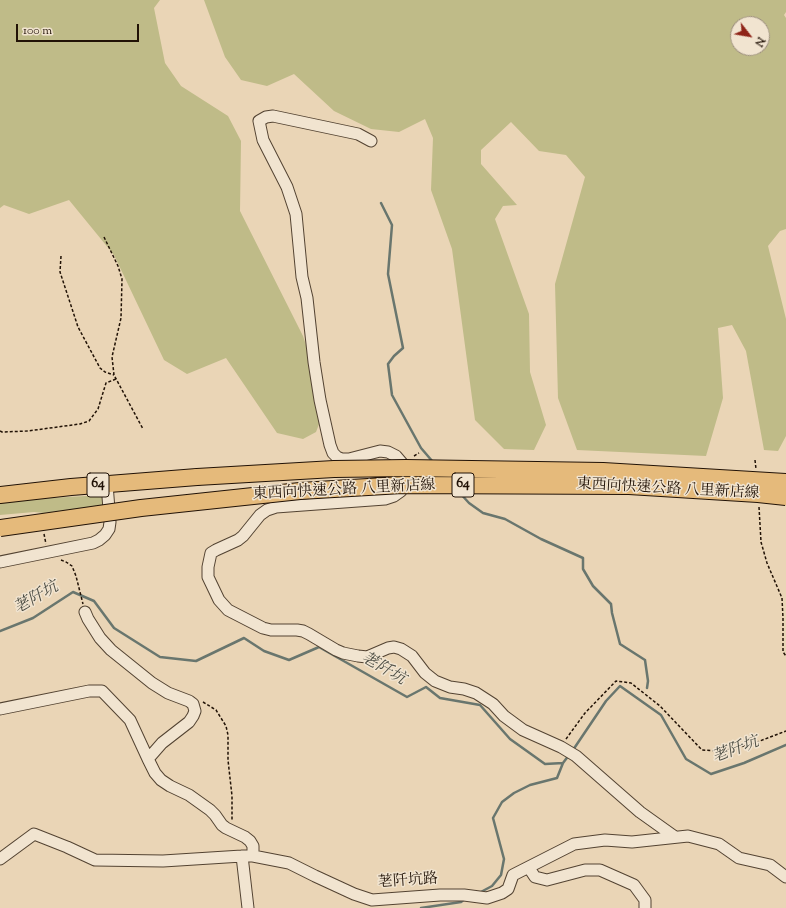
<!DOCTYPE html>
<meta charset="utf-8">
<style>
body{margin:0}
#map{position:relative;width:786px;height:908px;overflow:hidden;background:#ead5b6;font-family:"Sorts Mill Goudy",serif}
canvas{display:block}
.north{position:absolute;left:730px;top:16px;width:40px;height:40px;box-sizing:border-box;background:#f1e4d0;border:1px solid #9e907f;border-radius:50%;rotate:121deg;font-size:11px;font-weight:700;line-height:16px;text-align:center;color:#211206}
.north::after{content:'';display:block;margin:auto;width:14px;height:18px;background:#8f2418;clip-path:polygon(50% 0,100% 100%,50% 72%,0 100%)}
.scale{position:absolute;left:16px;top:24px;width:123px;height:18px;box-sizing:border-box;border:2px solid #211206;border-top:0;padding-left:5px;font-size:12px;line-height:14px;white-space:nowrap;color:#211206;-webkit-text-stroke:3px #f1e4d0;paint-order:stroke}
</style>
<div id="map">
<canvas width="786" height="908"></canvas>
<div class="north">N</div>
<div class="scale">100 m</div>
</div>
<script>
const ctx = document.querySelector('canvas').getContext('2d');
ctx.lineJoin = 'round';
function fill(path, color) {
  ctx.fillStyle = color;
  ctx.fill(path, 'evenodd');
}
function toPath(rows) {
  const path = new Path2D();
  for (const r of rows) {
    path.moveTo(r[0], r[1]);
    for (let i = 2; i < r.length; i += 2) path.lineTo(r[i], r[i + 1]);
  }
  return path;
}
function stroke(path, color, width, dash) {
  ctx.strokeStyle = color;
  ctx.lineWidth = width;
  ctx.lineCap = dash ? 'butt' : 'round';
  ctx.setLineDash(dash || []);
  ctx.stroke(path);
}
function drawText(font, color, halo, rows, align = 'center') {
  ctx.font = font + ' "Sorts Mill Goudy","Noto Serif TC",serif';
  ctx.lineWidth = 3;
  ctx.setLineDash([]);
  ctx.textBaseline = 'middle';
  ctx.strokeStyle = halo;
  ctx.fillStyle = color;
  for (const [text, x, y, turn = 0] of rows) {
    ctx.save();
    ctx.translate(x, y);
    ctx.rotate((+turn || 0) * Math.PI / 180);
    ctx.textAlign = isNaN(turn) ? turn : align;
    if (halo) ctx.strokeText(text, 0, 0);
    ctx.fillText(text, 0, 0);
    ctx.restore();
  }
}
fill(toPath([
 [0,0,160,0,154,8,165,63,181,86,228,116,241,141,240,211,303,336,326,406,316,432,303,439,277,433,226,358,187,374,164,360,114,255,69,200,29,214,4,205,0,208],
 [204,0,786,0,786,12,784,15,786,18,786,229,780,231,768,246,786,319,786,436,778,451,764,450,746,351,732,325,718,328,723,398,706,456,577,450,558,398,555,284,585,177,566,155,539,151,511,122,481,150,481,164,517,205,503,206,495,219,529,314,530,372,546,425,534,450,504,449,475,420,452,249,431,190,433,138,425,119,399,132,371,129,334,111,294,74,267,86,241,80,225,57],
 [738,24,762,24,762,48,738,48],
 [102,495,103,505,44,513,34,512,0,515,0,501]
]), '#bfbb88');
stroke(toPath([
 [381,203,392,225,388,274,403,348,394,356,388,364,392,395,421,448,433,462],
 [459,492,469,503,483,513,505,519,541,539,583,558,583,569,593,586,611,604,612,613,620,644,645,660,648,681,647,688],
 [0,631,33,618,73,592,94,601,114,628,160,657,196,661,244,638,264,651,289,660,319,647,407,697,426,687,440,698,480,705,510,739,545,764,563,763,569,755],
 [573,750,606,701,620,686,661,715,686,759,711,774,744,763,786,745],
 [479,893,492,886,501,875,504,859,493,818,502,802,514,793,530,785,557,778,563,763],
 [421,908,461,902,465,899]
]), '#69766e', 2.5);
const minor = toPath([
 [371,141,358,134,273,116,266,117,259,121,263,140,287,187,296,214,302,277,307,298,314,362,320,400,330,445,333,453,337,457,342,459,349,459,380,451,388,452,396,456,402,463,405,472,405,481,401,491,394,496,385,499,276,507,267,510,260,515,243,536,238,540,216,550,211,553,208,567,208,577,219,600,228,610,263,628,271,630,297,630,303,631,309,634,336,650,343,653,358,656,367,657,388,648,394,647,401,649,412,656,425,673,435,681,450,687,464,689,476,693,493,704,504,716,523,730,561,747,576,756,640,812,675,837],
 [0,562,93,543,99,540,105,535,109,529,110,522,107,484],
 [85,612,88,619,100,638,111,650,152,683,168,693,189,701,193,704,195,711,193,716,189,722,162,743,148,759],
 [0,709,89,691,102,691,130,720,148,759,155,773,161,780,170,786,189,795,210,810,215,815,222,825,226,828,245,837,250,841,253,846,253,856],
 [242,856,248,908],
 [0,859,34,834,67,847,95,860,163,861,242,856,253,856,289,863,315,876,354,894,372,900,440,895,464,895,487,898,502,893,508,889,513,875,574,844,605,840,632,842,688,836,719,844,739,858,770,865,786,877],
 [529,868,535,877,547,880,585,870,600,870,634,885,645,900,645,908]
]);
const highway = toPath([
 [0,495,71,487,197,477]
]);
stroke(minor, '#534332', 13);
stroke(highway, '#211206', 18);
stroke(toPath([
 [104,237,118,266,122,279,121,318,112,357,114,375,143,429],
 [61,256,60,272,78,327,100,368,105,372,114,375],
 [0,431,2,432,28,431,80,424,89,421,98,409,106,383,116,379],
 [414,456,419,453],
 [755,460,756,469],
 [759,507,761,542,767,563,782,598,783,618,783,652,786,656],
 [44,534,46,544],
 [61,560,66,562,72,566,76,576,83,604],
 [203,702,216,710,226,726,228,735,228,760,232,796,232,821],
 [566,739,585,713,616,681,631,683,660,706,702,750,722,751,752,744,786,731]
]), '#211206', 1.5, [3, 2]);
stroke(minor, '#f1e4d0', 11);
stroke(highway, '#e5ba7b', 16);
const highwayBridge = toPath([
 [197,477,334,469,406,468,603,471,786,482],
 [0,528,141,508,300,491,402,485,629,486,758,494,786,497]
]);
stroke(highwayBridge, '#211206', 18, []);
stroke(highwayBridge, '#e5ba7b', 16);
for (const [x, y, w] of [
 [98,485,22],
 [463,485,22]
]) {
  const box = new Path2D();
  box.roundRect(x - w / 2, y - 12, w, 24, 3);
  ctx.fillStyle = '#f1e4d0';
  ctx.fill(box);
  stroke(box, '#211206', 1);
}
drawText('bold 14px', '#211206', null, [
 ["64",98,485],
 ["64",463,485]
]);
drawText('15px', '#211206', '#f1e4d0', [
 ["東西向快速公路 八里新店線",668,490,3],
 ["東西向快速公路 八里新店線",344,491,-3],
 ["荖阡坑路",408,882,-4]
]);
drawText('italic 16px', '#4b4c43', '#f1e4d0', [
 ["荖阡坑",37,599,-30],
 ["荖阡坑",383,670,30],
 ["荖阡坑",736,751,-21]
]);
</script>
